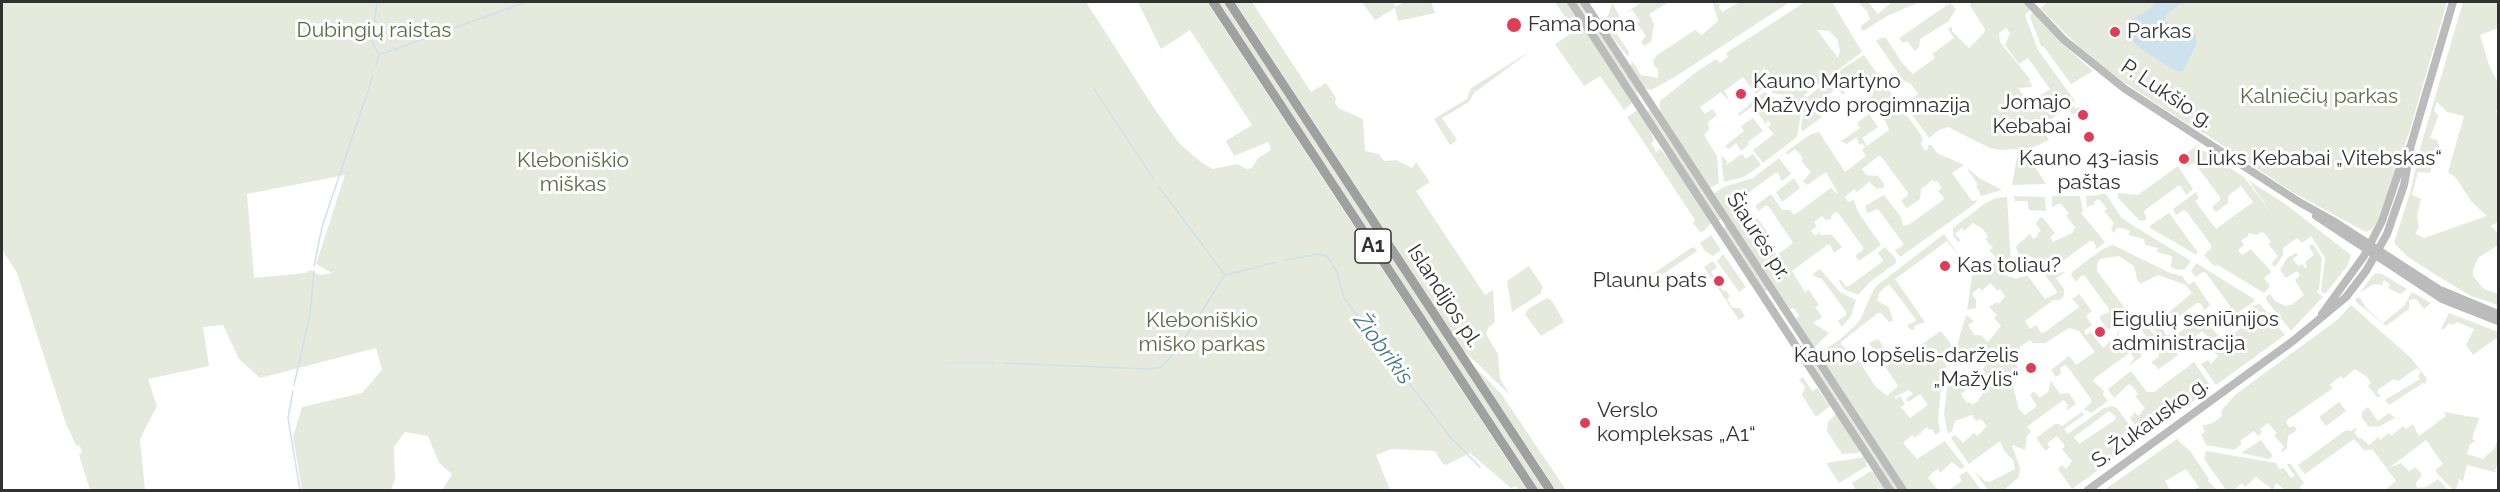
<!DOCTYPE html>
<meta charset="utf-8">
<style>
body{margin:0}
#map{position:relative;width:2500px;height:492px;overflow:hidden;background:#fff;font-family:Raleway,sans-serif}
canvas{display:block}
.frame{position:absolute;inset:0;border:3px solid #313131;pointer-events:none}
</style>
<div id="map">
<canvas width="2500" height="492"></canvas>
<div class="frame"></div>
</div>
<script>
const ctx = document.querySelector('canvas').getContext('2d');
ctx.lineJoin = 'round';
function fill(path, color) {
  ctx.fillStyle = color;
  ctx.fill(path, 'evenodd');
}
function toPath(rows) {
  const path = new Path2D();
  for (const r of rows) {
    path.moveTo(r[0], r[1]);
    for (let i = 2; i < r.length; i += 2) path.lineTo(r[i], r[i + 1]);
  }
  return path;
}
function stroke(path, color, width, dash) {
  ctx.strokeStyle = color;
  ctx.lineWidth = width;
  ctx.lineCap = dash ? 'butt' : 'round';
  ctx.setLineDash(dash || []);
  ctx.stroke(path);
}
function drawText(font, color, halo, rows, align = 'center') {
  ctx.font = font + ' Raleway,sans-serif';
  ctx.lineWidth = 6;
  ctx.setLineDash([]);
  ctx.textBaseline = 'middle';
  ctx.strokeStyle = halo;
  ctx.fillStyle = color;
  for (const [text, x, y, turn = 0] of rows) {
    ctx.save();
    ctx.translate(x, y);
    ctx.rotate((+turn || 0) * Math.PI / 180);
    ctx.textAlign = isNaN(turn) ? turn : align;
    if (halo) ctx.strokeText(text, 0, 0);
    ctx.fillText(text, 0, 0);
    ctx.restore();
  }
}
fill(toPath([
 [2,2,1086,2,1154,108,1179,143,1202,163,1213,169,1237,164,1247,169,1252,168,1258,158,1271,150,1268,142,1234,156,1226,141,1252,125,1190,30,1161,49,1138,2,1207,2,1527,490,1519,490,1516,486,1511,488,1470,453,1446,465,1443,464,1435,451,1391,449,1376,455,1390,490,442,490,452,474,439,463,428,436,405,432,394,447,395,479,391,490,302,490,293,437,302,407,362,393,382,370,376,348,260,378,239,359,223,325,203,327,209,366,148,379,157,406,140,439,145,490,90,490,79,455,82,453,80,446,76,445,66,424,17,273,2,249],
 [345,175,316,264,332,273,320,275,310,270,306,273,254,278,247,194],
 [1217,2,1226,2,1546,490,1537,490],
 [1235,2,1252,2,1311,92,1326,83,1336,98,1335,103,1338,108,1363,119,1365,151,1379,154,1384,161,1396,160,1412,168,1416,162,1430,182,1416,191,1485,295,1493,290,1495,322,1488,328,1486,334,1498,354,1500,379,1510,395,1464,351],
 [1362,2,1393,2,1395,7,1405,2,1431,2,1435,13,1398,21,1395,8,1375,20],
 [1555,2,1567,2,1577,17,1576,23,1571,26],
 [1574,2,1580,2,1639,93,1636,93],
 [1642,2,1669,2,1649,14,1654,24,1651,42,1644,46,1641,42,1646,36,1637,23,1640,21,1632,10,1624,14],
 [1740,2,1790,2,1673,78,1651,90,1644,88,1630,67,1632,61,1641,75,1658,78,1658,69,1654,66,1653,61,1657,55,1695,30,1702,35,1718,21,1713,3,1720,4,1719,7,1722,12],
 [1805,2,1832,2,1862,52,1804,95,1797,137,1763,163,1753,150,1774,134,1768,127,1771,124,1768,120,1766,124,1753,106,1739,116,1738,114,1764,92,1778,99,1788,96,1773,93,1766,86,1763,74,1765,66,1760,74,1763,88,1756,94,1743,77,1724,91,1728,97,1727,99,1721,92,1700,107,1705,114,1712,109,1717,115,1708,122,1709,130,1704,135,1717,156,1719,183,1709,188,1660,113,1660,101,1699,70,1716,59,1720,63,1728,57,1726,53],
 [1817,30,1829,31,1837,39,1840,51,1838,58],
 [1858,2,1868,2,1878,14,1892,2,1920,2,1889,15,1863,31,1860,27,1870,19,1867,11],
 [1971,2,2023,2,2030,10,2025,15,2038,50,2075,101,2072,104,2076,109,2079,107,2081,110,2073,115,2067,107,2041,127,2049,140,2032,148,2000,150,1990,148,1948,127,1939,130,1929,138,1905,105,1918,94,1911,84,1904,81,1876,41,1881,38,1886,38,1903,64,1913,74,1935,58,1932,54,1954,38,1948,29,1952,26,1952,31,1969,48,1984,33,1985,29,1970,6],
 [2006,28,2010,33,2005,45,2019,64,2028,58,2050,89,2038,97,2034,110,2018,88,2033,87,2029,81,2030,79,2000,42,1999,33],
 [2048,2,2083,3,2447,2,2409,133,2377,222,2372,229,2366,232,2292,192,2207,135,2195,129,2110,73,2084,52,2040,8],
 [2463,2,2498,2,2498,28,2480,35,2489,65,2498,83,2498,109,2496,110,2498,118,2498,222,2491,226,2498,233,2498,245,2478,258,2473,270,2473,276,2484,289,2498,294,2498,305,2471,296,2436,275,2408,257,2394,243,2410,193,2421,145],
 [2437,102,2447,112,2464,116,2448,172,2456,178,2471,201,2487,216,2424,238,2415,234,2419,227,2417,216,2421,199,2412,195,2418,172,2430,173,2439,146,2437,140,2430,138,2438,116,2434,110],
 [1612,3,1620,17,1610,24,1629,52,1628,57,1602,24,1609,13],
 [1950,3,1956,9,1949,21,1920,39,1919,47,1915,51,1907,41,1903,43,1899,38],
 [2032,12,2059,41,2093,71,2071,84,2044,47,2041,46,2030,17],
 [1581,27,1584,27,1633,102,1624,110,1600,76,1584,86,1555,44],
 [1532,50,1474,93,1469,102,1442,118,1457,140,1450,145,1434,119,1467,99,1471,88],
 [1864,55,1921,135,1923,139,1921,144,1925,151,1928,149,1928,145,1931,145,1937,153,1964,165,1952,173,1972,201,1977,200,1976,203,1900,257,1895,250,1903,246,1903,243,1879,210,1877,209,1867,213,1865,206,1884,195,1901,217,1903,226,1910,224,1943,200,1944,198,1938,191,1942,188,1937,181,1934,182,1932,180,1921,189,1920,199,1907,208,1901,201,1908,195,1908,193,1880,155,1862,169,1866,175,1878,176,1884,184,1883,188,1877,189,1869,182,1857,192,1854,189,1845,197,1848,202,1854,200,1858,212,1881,245,1859,261,1855,256,1863,250,1863,247,1839,214,1836,212,1831,216,1831,219,1826,220,1822,216,1814,222,1817,226,1811,231,1815,236,1820,232,1820,235,1832,235,1842,247,1834,253,1830,245,1827,245,1792,271,1805,292,1809,290,1819,305,1815,307,1822,317,1813,323,1829,333,1815,347,1812,346,1806,337,1796,319,1799,316,1794,308,1790,309,1782,300,1714,193,1724,187,1753,178,1779,158,1791,174,1782,181,1778,173,1775,173,1740,199,1749,207,1747,208,1754,219,1758,219,1769,235,1765,238,1777,255,1793,243,1769,207,1766,205,1759,211,1755,206,1771,194,1782,210,1790,210,1794,215,1831,188,1839,195,1826,172,1807,185,1803,181,1811,172,1801,161,1803,158,1795,149,1787,155,1786,152,1811,134,1819,132,1845,172,1866,156,1862,150,1865,147,1862,143,1859,145,1857,137,1847,144,1841,141,1860,128,1857,123,1869,114,1878,127,1862,138,1867,146,1889,130,1885,121,1869,102,1855,112,1853,109,1872,96,1874,91,1856,75,1840,87,1845,93,1843,95,1837,88,1815,105,1822,117,1803,131,1801,130,1805,99,1842,69],
 [1649,110,1721,218,1720,220,1717,221,1647,112],
 [1636,111,1639,111,1648,126,1654,140,1651,143,1656,152,1660,149,1674,165,1711,223,1704,231,1700,232,1693,223,1695,220,1627,117],
 [1753,118,1763,131,1748,142,1749,145,1741,151,1736,143,1728,149,1725,146,1744,131,1741,126],
 [2196,146,2244,177,2272,214,2248,180,2288,206,2351,255,2348,265,2325,294,2321,291,2325,258,2311,236,2302,243,2297,238,2283,248,2283,255,2275,267,2271,264,2278,256,2268,244,2271,242,2266,235,2262,232,2257,235,2248,233,2248,236,2241,241,2244,245,2238,250,2242,255,2251,249,2270,270,2271,272,2264,278,2270,286,2264,293,2218,265,2214,266,2204,255,2211,248,2211,245,2187,212,2184,210,2176,215,2173,209,2196,192,2199,198,2195,201,2216,229,2253,202,2241,186,2228,196,2228,203,2216,212,2212,207,2220,200,2220,197,2196,165,2193,163,2187,167,2183,162,2186,159,2181,157],
 [1742,154,1746,159,1753,154,1761,165,1744,177,1724,182,1721,155,1727,161,1726,165],
 [2017,156,2028,156,2046,184,2012,185],
 [2178,166,2193,189,2186,195,2181,186,2178,186,2145,210,2144,213,2147,218,2144,221,2139,220,2118,198,2118,193,2138,195],
 [1966,167,1979,178,2002,190,1981,196,1976,186,1978,185],
 [1794,178,1800,188,1782,202,1776,192],
 [2101,194,2106,194,2121,217,2129,223,2191,261,2185,269,2178,270,2171,267,2172,256,2157,252,2158,248,2145,245,2144,239,2129,235,2130,231,2122,228,2117,228,2114,233,2111,229,2114,223,2104,211,2107,209,2102,202,2098,199,2093,202,2095,204,2087,207,2086,196,2101,195],
 [2014,196,2045,197,2046,211,2029,210,2027,201,2015,201],
 [2052,196,2080,196,2083,211,2081,213,2105,242,2095,250,2096,246,2093,241,2090,241,2057,265,2055,268,2059,273,2065,272,2056,278,2064,289,2064,296,2059,300,2053,300,2025,321,2030,329,2036,325,2041,333,2045,332,2078,308,2079,306,2072,299,2079,294,2092,311,2086,316,2092,325,2084,331,2086,335,2091,332,2103,348,2113,338,2118,338,2117,333,2120,330,2121,330,2118,334,2127,346,2134,344,2142,356,2129,366,2134,358,2131,353,2128,354,2095,378,2093,381,2104,391,2103,395,2108,401,2091,413,2084,409,2092,402,2091,399,2067,366,2065,365,2060,368,2061,373,2056,377,2051,370,2069,356,2076,365,2095,352,2079,331,2069,328,2045,343,2033,343,2030,340,2019,347,2021,352,2016,363,2019,372,2011,378,2019,409,2025,415,2037,406,2030,395,2034,391,2040,398,2048,392,2051,381,2060,394,2069,393,2076,404,2067,410,2066,409,2068,405,2064,400,2062,401,2029,425,2027,427,2031,432,2027,436,2025,450,2012,445,2020,468,2019,477,2004,490,1988,490,1974,471,1985,481,1990,482,2015,469,2013,460,2004,451,2000,441,1969,464,1951,438,1955,435,1963,443,1974,433,1977,436,1987,426,1981,419,1976,421,1972,415,1955,421,1952,431,1948,434,1944,414,1948,381,1957,382,1961,386,1965,391,1961,394,1967,403,1970,402,1972,405,1978,401,1985,389,1977,381,1985,373,1983,369,1990,361,1985,354,1983,355,1974,348,1966,355,1964,352,1957,359,1954,356,1966,315,1974,321,1968,325,1974,335,1980,335,1988,342,2001,326,1994,318,1997,315,1989,307,1997,302,1999,304,2005,296,2000,289,1998,291,1990,283,1982,291,1979,288,1974,292,1972,294,1976,300,1976,308,1967,310,1973,270,1976,267,1984,274,1997,259,1989,250,1993,248,1985,239,1988,237,1983,229,1973,223,1964,231,1962,228,1955,234,1961,240,1958,242,1953,235,1953,228,1984,204,1996,198,2007,197,2011,265,2005,275,2016,279,2027,275,2045,299,2057,293,2056,290,2032,257,2030,256,2022,261,2016,248,2017,245,2030,234,2033,239,2038,236,2037,234,2041,231,2036,224,2040,217,2043,218,2055,233,2050,237,2053,242,2074,232,2073,230,2076,228,2066,216,2069,213,2060,203,2052,207],
 [2169,213,2197,251,2197,255,2150,228,2151,225],
 [1725,226,1728,227,1769,290,1763,291,1722,229],
 [1944,234,1962,260,1947,241,1895,279,1925,322,1914,326,1915,329,1913,330,1910,329,1907,325,1916,321,1915,318,1889,284,1879,293,1877,301,1889,307,1893,321,1889,322,1881,313,1878,313,1841,342,1841,345,1858,359,1875,386,1887,396,1898,386,1897,384,1869,343,1878,339,1894,363,1941,331,1951,344,1941,389,1938,419,1940,432,1936,435,1932,429,1929,430,1927,427,1915,438,1912,435,1903,443,1917,459,1945,441,1965,467,1961,469,1952,462,1940,473,1938,469,1932,473,1928,478,1938,490,1908,490,1818,354,1820,350,1822,351,1838,341,1859,322,1875,287],
 [1909,390,1913,394,1906,399,1908,402,1920,394,1928,405,1910,418,1901,407,1905,404,1900,396,1896,399,1894,397],
 [1711,235,1721,250,1713,256,1705,251,1700,243],
 [2313,244,2322,258,2319,290,2316,291,2323,297,2291,331,2267,301,2266,297,2270,294,2275,301,2285,306,2291,305,2304,295,2295,280,2300,275,2297,271,2286,278,2280,270,2287,258,2296,253,2298,255,2293,259,2294,261,2299,266,2302,264,2305,268,2307,267,2305,262,2314,255,2309,246],
 [2113,245,2170,273,2182,276,2189,285,2194,281,2210,305,2202,312,2204,308,2200,303,2197,303,2164,327,2163,330,2166,335,2172,335,2162,338,2153,328,2155,324,2192,293,2186,285,2158,275,2140,284,2137,279,2134,266,2119,256,2100,259,2097,264,2097,271,2124,307,2128,312,2139,314,2161,345,2162,350,2170,343,2178,352,2177,356,2159,369,2151,362,2159,357,2159,354,2135,321,2132,319,2122,323,2118,321,2108,330,2100,319,2100,316,2109,312,2109,309,2085,276,2082,275,2076,282,2071,275,2073,271,2103,249],
 [1885,247,1896,259,1896,263,1871,281,1858,295,1844,289,1839,281,1840,279,1846,287,1849,286,1882,262,1883,260,1878,253],
 [1691,248,1694,247,1697,251,1638,291,1636,289,1638,284],
 [1723,254,1746,287,1739,292,1717,261],
 [1713,261,1717,267,1711,272,1723,291,1725,290,1730,296,1727,299,1733,308,1740,308,1745,316,1739,320,1704,267],
 [2196,263,2254,299,2255,301,2227,320,2220,311,2225,313,2230,309,2230,306,2206,273,2203,272,2196,277,2191,271],
 [1529,266,1543,287,1540,294,1512,312,1507,281],
 [1820,269,1840,292,1856,300,1851,316,1842,327,1838,321,1846,315,1846,312,1822,279,1814,276,1813,274],
 [2375,273,2382,274,2407,289,2401,294,2388,288,2390,284,2384,280,2382,284,2384,285,2374,284,2360,292],
 [2412,292,2431,303,2424,309,2416,299,2409,300,2409,309,2386,326,2355,301,2357,297,2360,298,2367,309,2383,323,2404,306],
 [1547,298,1552,301,1564,322,1541,336,1525,314,1528,309],
 [2259,303,2285,335,2216,385,2201,364,2208,360,2211,364,2218,356,2208,344,2211,341,2206,335,2202,331,2181,348,2173,337,2202,316,2212,314,2221,320,2212,329,2223,340,2226,339,2259,315,2261,313,2253,307],
 [2351,305,2411,358,2427,379,2425,384,2423,383,2389,405,2385,400,2420,379,2418,376,2421,372,2417,368,2398,381,2393,379,2379,389,2377,392,2381,397,2377,397,2368,386,2371,383,2367,377,2355,369,2343,379,2341,376,2334,381,2330,385,2333,388,2287,420,2286,423,2289,427,2294,426,2297,430,2288,436,2287,448,2282,452,2281,450,2284,447,2274,435,2277,433,2268,423,2260,429,2262,432,2258,436,2254,431,2240,441,2242,444,2234,450,2206,445,2201,434,2205,432,2202,426,2213,423,2222,416,2221,411,2235,395,2337,320],
 [2449,313,2498,332,2498,337,2473,355,2466,345,2474,329,2457,322,2453,325,2449,323,2444,329,2441,329],
 [1809,358,1814,360,1900,490,1893,490],
 [2194,362,2212,388,2207,391,2204,388,2201,391,2203,394,2175,415,2157,423,2141,434,2130,418,2135,412,2138,416,2145,408,2135,396,2138,394,2133,387,2129,384,2114,398,2108,389,2131,371,2147,392,2154,392],
 [1474,366,1502,395,1566,490,1556,490],
 [1803,377,1812,391,1817,388,1830,406,1816,417,1802,395,1805,387,1799,380],
 [2339,402,2346,411,2326,426,2319,417],
 [2112,406,2117,408,2140,440,2072,489,2058,469,2062,465,2066,469,2072,461,2062,449,2065,446,2057,436,2047,443,2050,448,2045,450,2036,438,2055,424,2059,424,2062,426,2082,412,2084,415,2064,429,2068,434,2104,408],
 [2109,411,2116,417,2115,420,2079,444,2074,437],
 [2368,407,2378,421,2389,413,2395,418,2378,427,2368,426,2362,418,2362,412],
 [2444,412,2479,418,2472,439,2476,441,2470,444,2467,454,2483,459,2495,448,2498,437,2498,462,2495,471,2498,473,2467,465,2463,481,2459,479,2456,490,2453,490,2436,472,2436,469,2443,464,2426,440,2389,468,2401,463,2409,471,2416,467,2422,475,2416,483,2417,488,2426,487,2438,479,2448,490,2385,490,2396,481,2373,450,2364,450,2354,439,2305,474,2298,465,2346,430,2351,431,2356,428,2357,429,2354,432,2359,439,2361,438,2369,445,2378,437,2380,440,2389,433,2391,436,2403,426,2406,429,2413,424,2419,436,2446,416],
 [1836,414,1860,450,1858,453,1842,454,1827,431,1828,422],
 [2177,439,2190,451,2209,479,2208,481,2217,490,2193,490,2199,487,2186,469,2165,481,2170,490,2104,490],
 [2261,440,2273,456,2269,459,2241,453],
 [2206,451,2276,463,2279,469,2284,468,2291,478,2295,476,2287,465,2290,463,2304,483,2300,487,2302,490,2285,490,2276,483,2273,490,2256,477,2245,487,2242,483,2234,490,2226,490,2204,459],
 [1864,457,1867,466,1839,483,1826,463],
 [1871,471,1876,474,1886,490,1879,488,1875,490,1856,490,1852,483],
 [1967,471,1981,490,1949,490,1962,481,1959,476]
]), '#e5eadd');
fill(toPath([
 [2157,2,2182,2,2166,15,2165,20,2170,25,2189,29,2196,35,2196,45,2183,72,2174,70,2141,49,2127,35,2126,30,2131,20,2148,10]
]), '#cde2ec');
stroke(toPath([
 [377,2,372,42,379,55],
 [376,66,379,55,526,2],
 [1094,89,1153,178],
 [1159,187,1225,275],
 [1286,260,1318,254,1327,256,1337,272,1344,298,1451,438,1480,467],
 [314,266,322,227,373,76],
 [1226,275,1277,262],
 [951,363,994,363],
 [1005,363,1151,369,1161,367,1177,350,1225,275],
 [294,385,310,315,314,271],
 [293,391,288,418,300,490]
]), '#cde2ec', 1.5);
stroke(toPath([
 [1571,2,1890,490],
 [1584,2,1903,490],
 [2028,2,2064,40,2125,89,2299,202,2335,222,2440,290,2498,314],
 [2316,216,2442,299,2498,321],
 [2322,314,2364,256,2382,221,2399,171,2411,145,2453,2],
 [2088,490,2293,341,2346,297,2366,271,2387,234,2404,185,2411,145]
]), '#bbb', 8);
stroke(toPath([
 [1213,2,1533,490],
 [1229,2,1550,490]
]), '#a0a0a0', 9);
for (const [x, y, r, color] of [
 [1514,25,8,"#df3c56"],
 [2115,32,6,"#df3c56"],
 [1741,94,6,"#df3c56"],
 [2083,115,6,"#df3c56"],
 [2089,137,6,"#df3c56"],
 [2184,159,6,"#df3c56"],
 [1945,266,6,"#df3c56"],
 [1719,281,6,"#df3c56"],
 [2100,332,6,"#df3c56"],
 [2031,368,6,"#df3c56"],
 [1585,423,6,"#df3c56"]
]) {
  const dot = new Path2D();
  dot.arc(x, y, r, 0, 2 * Math.PI);
  ctx.fillStyle = color;
  ctx.fill(dot);
  stroke(dot, '#fff', 2);
}
for (const [x, y, w] of [
 [1373,246,36]
]) {
  const box = new Path2D();
  box.roundRect(x - w / 2, y - 17, w, 34, 4.5);
  ctx.fillStyle = '#fff';
  ctx.fill(box);
  stroke(box, '#313131', 1.5);
}
drawText('bold 20px', '#313131', null, [
 ["A1",1373,246]
]);
drawText('21px', '#313131', '#fff', [
 ["Fama bona",1528,25],
 ["Parkas",2127,32],
 ["Kauno Martyno",1753,82],
 ["Mažvydo progimnazija",1753,106],
 ["Jomajo",2071,103,"right"],
 ["Kebabai",2071,127,"right"],
 ["Kauno 43-iasis",2089,159,"center"],
 ["paštas",2089,183,"center"],
 ["Liuks Kebabai „Vitebskas“",2196,159],
 ["Kas toliau?",1957,266],
 ["Plaunu pats",1707,281,"right"],
 ["Eigulių seniūnijos",2112,320],
 ["administracija",2112,344],
 ["Kauno lopšelis-darželis",2019,356,"right"],
 ["„Mažylis“",2019,380,"right"],
 ["Verslo",1597,411],
 ["kompleksas „A1“",1597,435]
], 'left');
drawText('21px', '#586b3f', '#fff', [
 ["Dubingių raistas",374,31],
 ["Kalniečių parkas",2319,97],
 ["Kleboniškio",573,161],
 ["miškas",573,185],
 ["Kleboniškio",1202,321],
 ["miško parkas",1202,345]
]);
drawText('21px', '#313131', '#fff', [
 ["P. Lukšio g.",2167,94,34],
 ["Šiaurės pr.",1758,236,57],
 ["Islandijos pl.",1444,296,57],
 ["S. Žukausko g.",2150,423,-36]
]);
drawText('italic 22px', '#417890', '#fff', [
 ["Žiobrikis",1383,349,53]
]);
</script>
